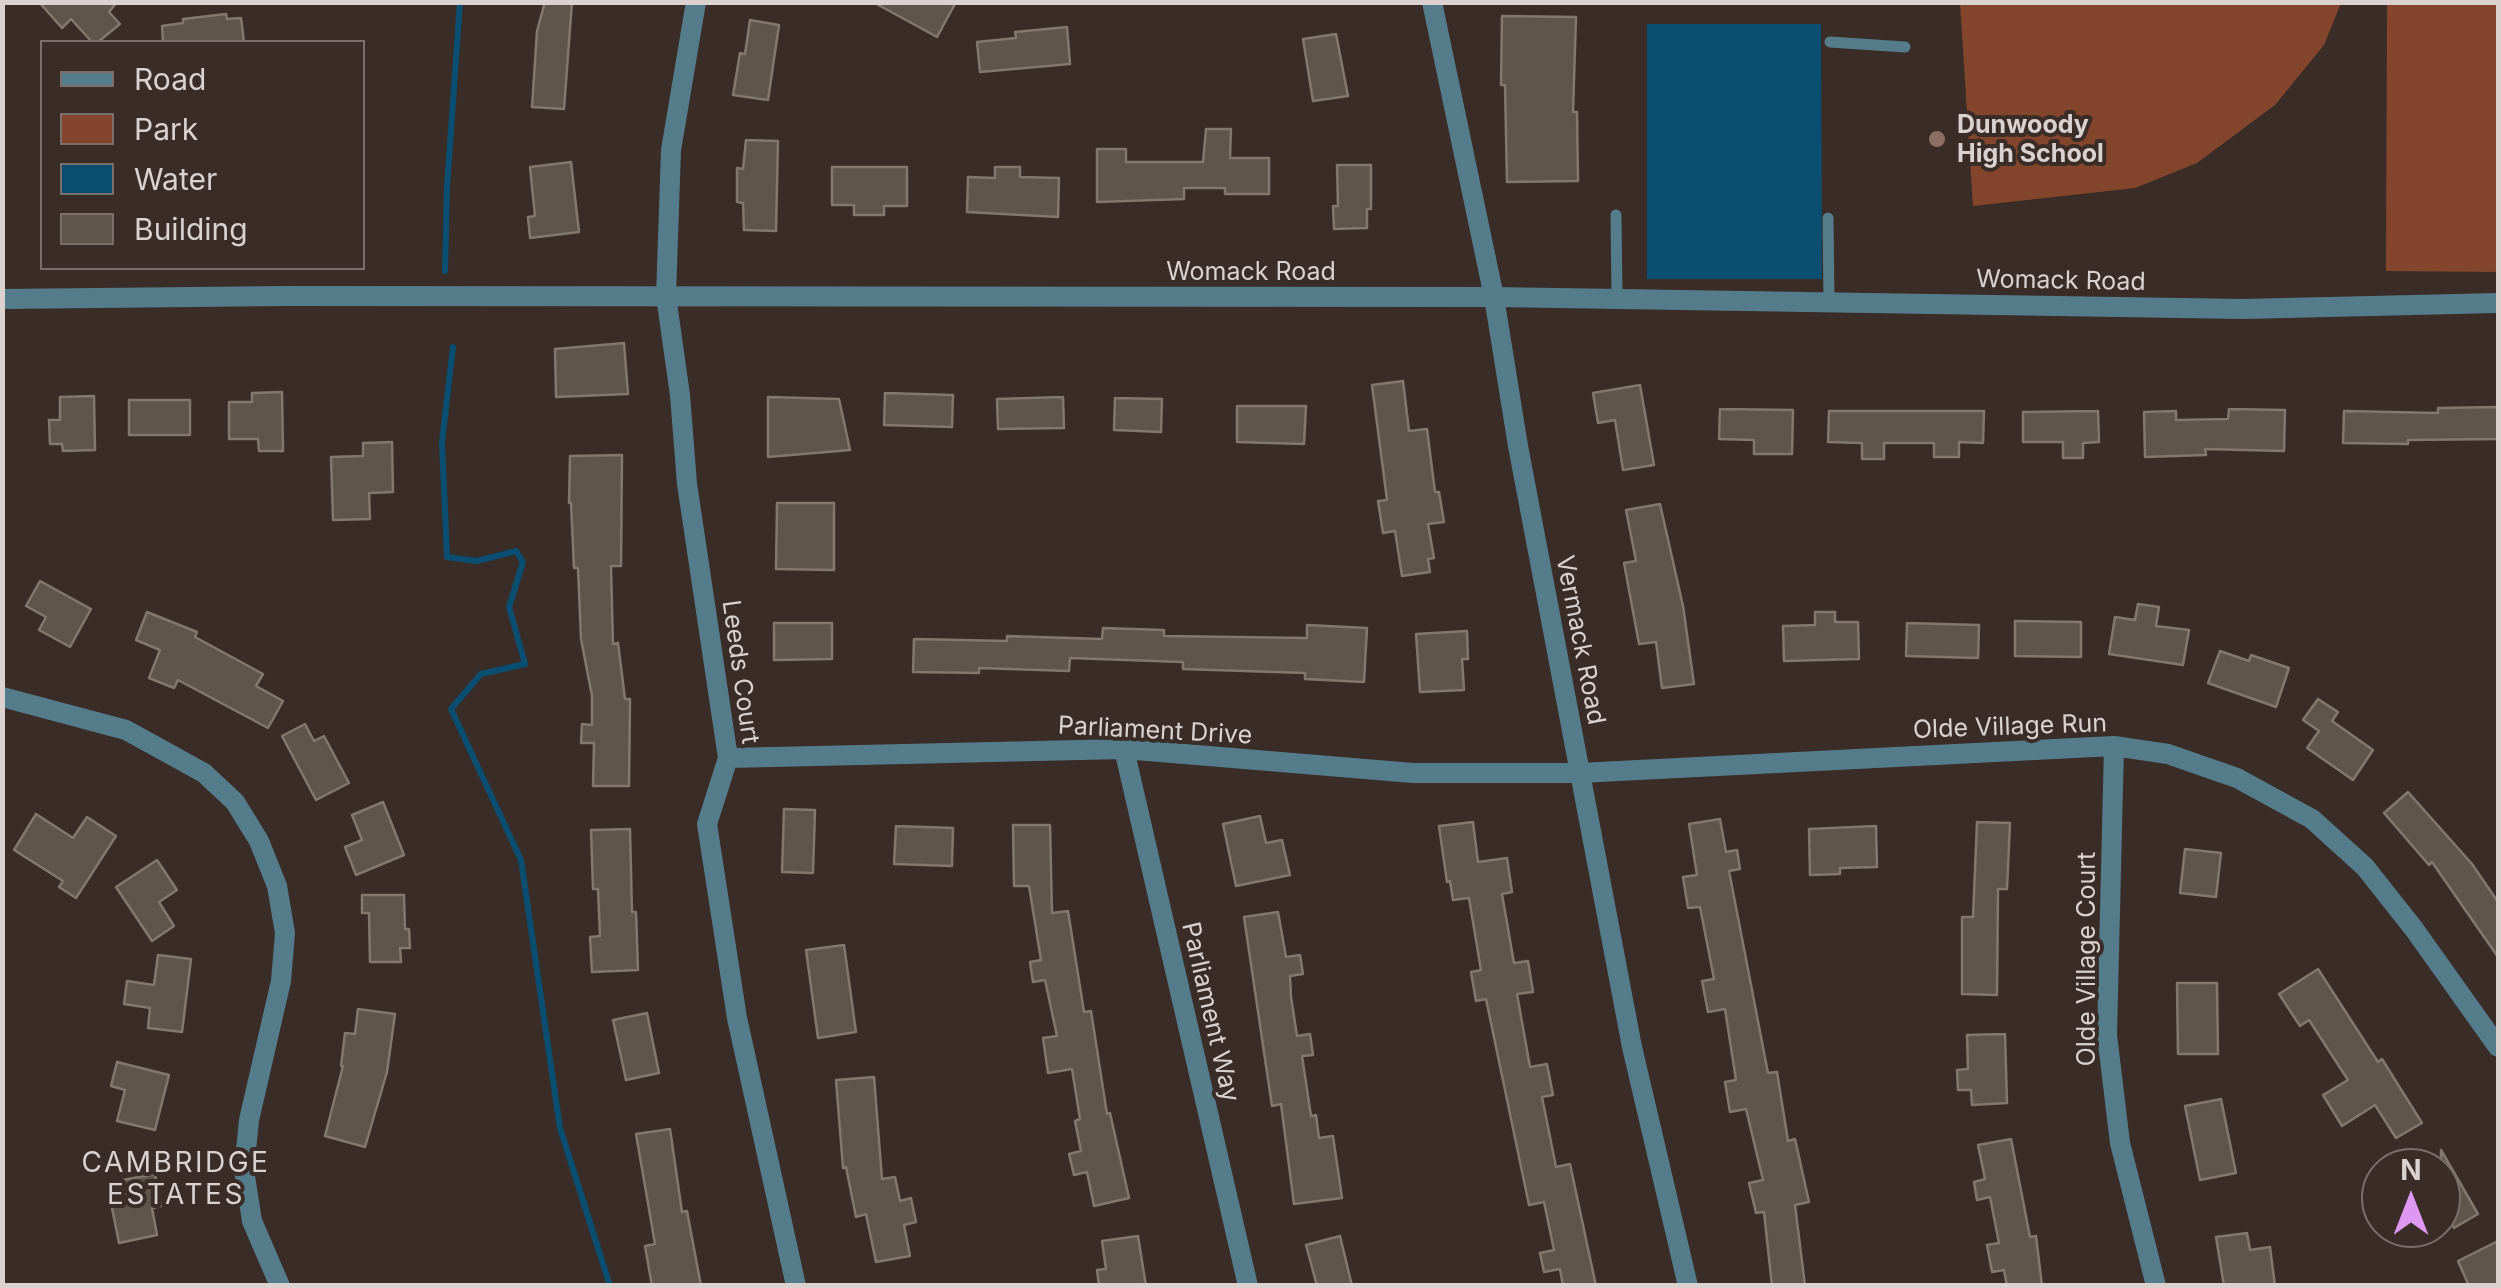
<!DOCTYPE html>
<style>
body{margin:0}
#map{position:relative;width:2501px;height:1288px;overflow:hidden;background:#3a2d28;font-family:Inter,sans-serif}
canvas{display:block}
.frame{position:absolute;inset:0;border:5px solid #dbd2cf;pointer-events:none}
.legend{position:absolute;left:40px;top:40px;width:325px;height:230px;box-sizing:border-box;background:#3a2d28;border:2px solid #7a6f6b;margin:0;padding:12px 18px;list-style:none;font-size:30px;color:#dbd2cf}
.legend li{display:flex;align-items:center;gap:20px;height:50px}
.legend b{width:50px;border:2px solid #7a6f6b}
.north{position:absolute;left:2361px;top:1148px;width:100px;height:100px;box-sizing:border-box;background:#3a2d28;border:2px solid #7a6f6b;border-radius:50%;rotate:0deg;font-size:28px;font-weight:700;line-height:40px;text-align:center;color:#dbd2cf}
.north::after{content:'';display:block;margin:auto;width:35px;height:45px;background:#de98f2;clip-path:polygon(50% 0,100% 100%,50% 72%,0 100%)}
</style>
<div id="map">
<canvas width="2501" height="1288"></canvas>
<div class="frame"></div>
<ul class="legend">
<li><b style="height:12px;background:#557c8b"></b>Road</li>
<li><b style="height:28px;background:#83462d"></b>Park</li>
<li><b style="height:28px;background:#0a4e72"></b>Water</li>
<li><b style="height:28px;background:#5f554b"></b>Building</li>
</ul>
<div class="north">N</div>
</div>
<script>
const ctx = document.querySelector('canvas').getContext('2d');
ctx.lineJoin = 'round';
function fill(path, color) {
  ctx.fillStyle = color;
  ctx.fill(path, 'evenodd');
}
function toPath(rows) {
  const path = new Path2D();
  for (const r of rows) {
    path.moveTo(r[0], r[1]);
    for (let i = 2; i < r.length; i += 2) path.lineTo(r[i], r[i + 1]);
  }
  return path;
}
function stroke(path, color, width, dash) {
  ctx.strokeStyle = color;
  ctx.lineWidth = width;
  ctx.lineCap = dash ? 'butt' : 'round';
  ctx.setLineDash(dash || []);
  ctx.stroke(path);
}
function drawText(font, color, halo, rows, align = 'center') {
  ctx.font = font + ' Inter,sans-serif';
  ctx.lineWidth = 8;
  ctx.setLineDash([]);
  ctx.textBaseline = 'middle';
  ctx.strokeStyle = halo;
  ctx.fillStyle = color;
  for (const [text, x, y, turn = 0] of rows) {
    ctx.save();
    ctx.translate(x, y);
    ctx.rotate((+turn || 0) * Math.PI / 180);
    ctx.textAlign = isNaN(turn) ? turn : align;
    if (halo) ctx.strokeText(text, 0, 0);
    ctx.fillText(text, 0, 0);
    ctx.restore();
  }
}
fill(toPath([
 [1960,3,1960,2,2341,3,2324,45,2275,105,2197,163,2135,188,1973,206],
 [2387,3,2498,3,2498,272,2386,271]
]), '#83462d');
fill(toPath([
 [1647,24,1821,24,1822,279,1647,279]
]), '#0a4e72');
stroke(toPath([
 [445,271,447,187,460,2],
 [453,347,442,442,447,557,477,561,516,551,523,562,509,607,525,664,481,674,451,709,521,860,560,1128,610,1286]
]), '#0a4e72', 6);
const building = toPath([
 [39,2,117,2,109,12,120,24,98,42,92,42,71,19,62,28,39,2],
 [545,2,572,2,564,109,532,107,537,31,545,2],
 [873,2,956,2,937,37,873,2],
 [226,14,227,19,241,18,244,42,163,42,162,26,183,23,183,19,226,14],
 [1502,16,1576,17,1573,112,1577,112,1578,181,1507,182,1505,85,1501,85,1502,16],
 [750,20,779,25,768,100,733,95,740,53,745,54,750,20],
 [1067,27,1070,64,980,72,977,42,1016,38,1015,32,1067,27],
 [1336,34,1348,96,1313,101,1303,39,1336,34],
 [1206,129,1231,129,1230,158,1269,158,1269,194,1225,194,1225,188,1184,188,1184,199,1097,202,1097,149,1126,149,1126,162,1203,162,1206,129],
 [746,140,778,141,776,231,744,230,743,203,737,202,737,168,743,169,746,140],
 [571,162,579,232,530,238,528,217,535,216,530,167,571,162],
 [1337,165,1371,165,1371,209,1367,209,1367,228,1334,229,1333,206,1338,206,1337,165],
 [832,167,907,167,907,206,884,206,884,215,854,215,854,205,832,205,832,167],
 [995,167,1020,167,1020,177,1059,178,1058,217,967,212,968,177,995,178,995,167],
 [624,343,628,394,556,397,555,349,624,343],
 [1403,381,1409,431,1427,429,1435,492,1439,492,1444,522,1428,524,1434,558,1428,559,1430,572,1402,576,1395,531,1383,533,1378,501,1387,500,1372,385,1403,381],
 [1640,385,1654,465,1623,470,1615,420,1598,423,1593,393,1640,385],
 [282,392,283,451,259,451,258,439,229,439,229,402,252,402,252,393,282,392],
 [885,393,953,395,952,427,884,425,885,393],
 [94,396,95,450,63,451,62,444,50,444,49,420,60,420,60,397,94,396],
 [768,397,839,399,850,450,768,457,768,397],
 [1063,397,1064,428,998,429,997,399,1063,397],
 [1115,398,1162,399,1161,432,1114,430,1115,398],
 [129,400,190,400,190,435,129,435,129,400],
 [1237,406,1306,406,1304,444,1237,442,1237,406],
 [2498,407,2498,439,2408,440,2408,444,2343,443,2344,411,2438,413,2438,408,2498,407],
 [1720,409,1793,410,1792,454,1754,454,1754,440,1719,439,1720,409],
 [2229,409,2285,410,2284,451,2205,449,2206,455,2145,457,2144,412,2176,411,2176,420,2228,419,2229,409],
 [1829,411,1984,411,1983,443,1959,442,1959,457,1934,457,1934,443,1884,443,1884,459,1862,459,1862,443,1828,442,1829,411],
 [2098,411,2099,442,2083,443,2083,458,2063,458,2063,442,2023,442,2023,412,2098,411],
 [392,442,393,492,369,493,370,519,333,520,331,457,363,456,363,443,392,442],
 [622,455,621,566,611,566,613,644,618,643,625,699,630,699,629,786,593,786,594,743,581,743,582,724,592,725,592,696,581,639,578,568,574,568,571,503,569,503,570,456,622,455],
 [777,503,834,503,834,570,776,569,777,503],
 [1660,504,1683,606,1694,684,1662,688,1656,642,1639,644,1624,563,1636,561,1626,510,1660,504],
 [40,581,91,609,70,647,39,630,46,617,26,606,40,581],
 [2138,604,2159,607,2156,626,2189,630,2183,665,2109,654,2115,617,2135,620,2138,604],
 [147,612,197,632,195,637,263,674,256,686,283,701,268,728,178,680,174,688,149,678,160,650,136,640,147,612],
 [1815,612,1835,612,1835,622,1858,622,1859,659,1784,661,1783,626,1815,625,1815,612],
 [2015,621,2081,622,2081,657,2015,656,2015,621],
 [774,623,832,623,832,659,774,660,774,623],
 [1907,623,1979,625,1978,658,1906,656,1907,623],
 [1307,625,1367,628,1364,682,1305,679,1305,673,1183,669,1183,662,1070,658,1069,671,979,668,979,673,913,672,914,639,1007,641,1007,636,1102,639,1103,628,1164,630,1164,636,1307,638,1307,625],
 [1467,631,1468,659,1462,659,1464,690,1420,692,1416,634,1467,631],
 [2220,651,2249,661,2251,655,2289,668,2276,707,2208,683,2220,651],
 [2318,699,2338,712,2332,721,2373,750,2353,780,2307,748,2319,731,2303,720,2318,699],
 [305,724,314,741,324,736,349,783,316,800,282,736,305,724],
 [2408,792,2472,864,2498,902,2498,957,2432,862,2429,865,2384,813,2408,792],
 [383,802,404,855,356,875,345,847,362,840,352,815,383,802],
 [784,809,815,810,813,873,782,872,784,809],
 [36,814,73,838,87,817,116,836,76,898,59,887,63,881,14,850,36,814],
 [1260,816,1266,843,1282,840,1290,875,1236,886,1223,824,1260,816],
 [1720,819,1726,852,1737,850,1740,869,1729,871,1768,1073,1777,1072,1788,1141,1795,1139,1809,1202,1795,1205,1805,1286,1772,1286,1764,1212,1756,1213,1749,1183,1763,1180,1746,1109,1730,1112,1725,1082,1736,1080,1725,1009,1708,1012,1702,981,1714,979,1700,907,1688,908,1683,877,1697,875,1689,824,1720,819],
 [1473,822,1478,862,1507,858,1512,892,1502,894,1514,963,1528,961,1533,992,1517,994,1530,1067,1547,1064,1553,1095,1542,1097,1556,1167,1570,1164,1596,1286,1563,1286,1560,1269,1544,1272,1540,1253,1554,1250,1544,1202,1529,1205,1486,999,1476,1001,1471,972,1481,970,1469,898,1453,900,1450,881,1447,882,1439,826,1473,822],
 [1977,822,2010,823,2007,889,1998,889,1997,995,1962,994,1962,917,1973,917,1977,822],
 [1013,825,1050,825,1052,913,1068,911,1084,1012,1091,1011,1107,1114,1110,1113,1129,1198,1094,1206,1087,1172,1074,1175,1069,1154,1081,1151,1075,1121,1080,1119,1072,1069,1048,1073,1043,1038,1057,1036,1045,980,1033,982,1030,962,1041,960,1029,886,1014,886,1013,825],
 [896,826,953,828,952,866,894,864,896,826],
 [1876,826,1877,867,1840,868,1840,874,1810,875,1809,829,1876,826],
 [630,829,632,912,636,912,638,970,592,972,590,937,600,936,598,889,593,889,591,830,630,829],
 [2185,849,2221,853,2216,897,2180,893,2185,849],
 [157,860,177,890,159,902,174,926,152,941,116,887,157,860],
 [362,895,404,895,405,929,409,929,410,948,400,948,401,962,370,962,369,913,362,913,362,895],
 [1278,912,1286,957,1300,955,1303,974,1290,976,1291,997,1297,1036,1310,1034,1313,1055,1302,1056,1311,1116,1316,1115,1319,1138,1333,1136,1342,1198,1294,1204,1281,1104,1272,1106,1244,917,1278,912],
 [844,945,856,1032,818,1038,806,950,844,945],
 [158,955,191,959,182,1032,148,1028,150,1008,124,1004,127,981,154,985,158,955],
 [2318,969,2378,1062,2382,1059,2422,1123,2396,1138,2375,1105,2342,1126,2323,1095,2348,1080,2309,1020,2300,1026,2279,994,2318,969],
 [2177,983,2217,983,2218,1054,2178,1054,2177,983],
 [358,1009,395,1014,387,1072,365,1147,325,1136,343,1066,341,1066,345,1033,355,1034,358,1009],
 [647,1013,659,1073,626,1080,613,1020,647,1013],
 [2005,1034,2007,1103,1972,1105,1971,1090,1958,1090,1957,1070,1968,1069,1967,1035,2005,1034],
 [117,1062,169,1075,155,1130,117,1121,125,1090,111,1086,117,1062],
 [874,1077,882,1179,895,1177,900,1201,911,1198,916,1222,904,1225,910,1256,876,1262,866,1214,856,1217,846,1167,843,1168,836,1080,874,1077],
 [2221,1099,2236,1173,2200,1180,2185,1106,2221,1099],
 [670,1129,682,1212,687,1211,701,1286,652,1286,645,1246,655,1244,636,1134,670,1129],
 [2011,1139,2030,1237,2036,1236,2042,1286,2007,1286,2004,1270,1992,1272,1987,1245,1999,1243,1990,1197,1977,1200,1974,1182,1985,1179,1978,1145,2011,1139],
 [2441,1150,2478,1214,2454,1228,2449,1219,2441,1223,2441,1150],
 [155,1174,161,1206,152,1208,157,1235,119,1243,107,1183,155,1174],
 [2247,1233,2250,1250,2270,1247,2275,1286,2224,1286,2216,1237,2247,1233],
 [1138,1236,1146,1286,1099,1286,1097,1270,1106,1269,1102,1241,1138,1236],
 [1340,1236,1352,1286,1317,1286,1306,1245,1340,1236],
 [2498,1241,2498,1286,2469,1286,2458,1261,2498,1241]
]);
fill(building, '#5f554b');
stroke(building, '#82786d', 2.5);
stroke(toPath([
 [1830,42,1905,47],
 [1616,215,1617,298],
 [1828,218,1829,301]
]), '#557c8b', 11);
stroke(toPath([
 [696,2,671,150,666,296,680,395,687,484,728,758,707,824,737,1018,796,1286],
 [1432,2,1494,297,1518,446,1632,1047,1688,1286],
 [2,697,126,730,204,773,235,802,259,841,277,886,285,933,281,981,249,1120,244,1170,252,1221,280,1286],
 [2114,746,2107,1035,2120,1143,2156,1286],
 [1124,749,1248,1286],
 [728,758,1124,749,1413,773,1579,773,2114,746,2168,754,2237,778,2312,819,2365,867,2414,929,2498,1047]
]), '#557c8b', 20);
stroke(toPath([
 [2,299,286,296,1494,297,2243,309,2498,303]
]), '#557c8b', 20);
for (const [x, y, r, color] of [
 [1937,139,10,"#8d6e63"]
]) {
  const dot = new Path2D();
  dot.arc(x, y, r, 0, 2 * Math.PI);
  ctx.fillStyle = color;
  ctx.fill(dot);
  stroke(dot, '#3a2d28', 4);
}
drawText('bold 25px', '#dbd2cf', '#3a2d28', [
 ["Dunwoody",1957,125],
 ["High School",1957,154]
], 'left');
drawText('25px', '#dbd2cf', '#3a2d28', [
 ["Womack Road",1251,272],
 ["Womack Road",2061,281,1],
 ["Vermack Road",1580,640,79],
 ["Leeds Court",740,672,82],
 ["Olde Village Run",2010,727,-2],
 ["Parliament Drive",1155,731,3],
 ["Olde Village Court",2087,959,-90],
 ["Parliament Way",1210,1012,77]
]);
ctx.letterSpacing = '2.5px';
drawText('28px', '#dbd2cf', '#3a2d28', [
 ["CAMBRIDGE",176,1164],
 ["ESTATES",176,1196]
]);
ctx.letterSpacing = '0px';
</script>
